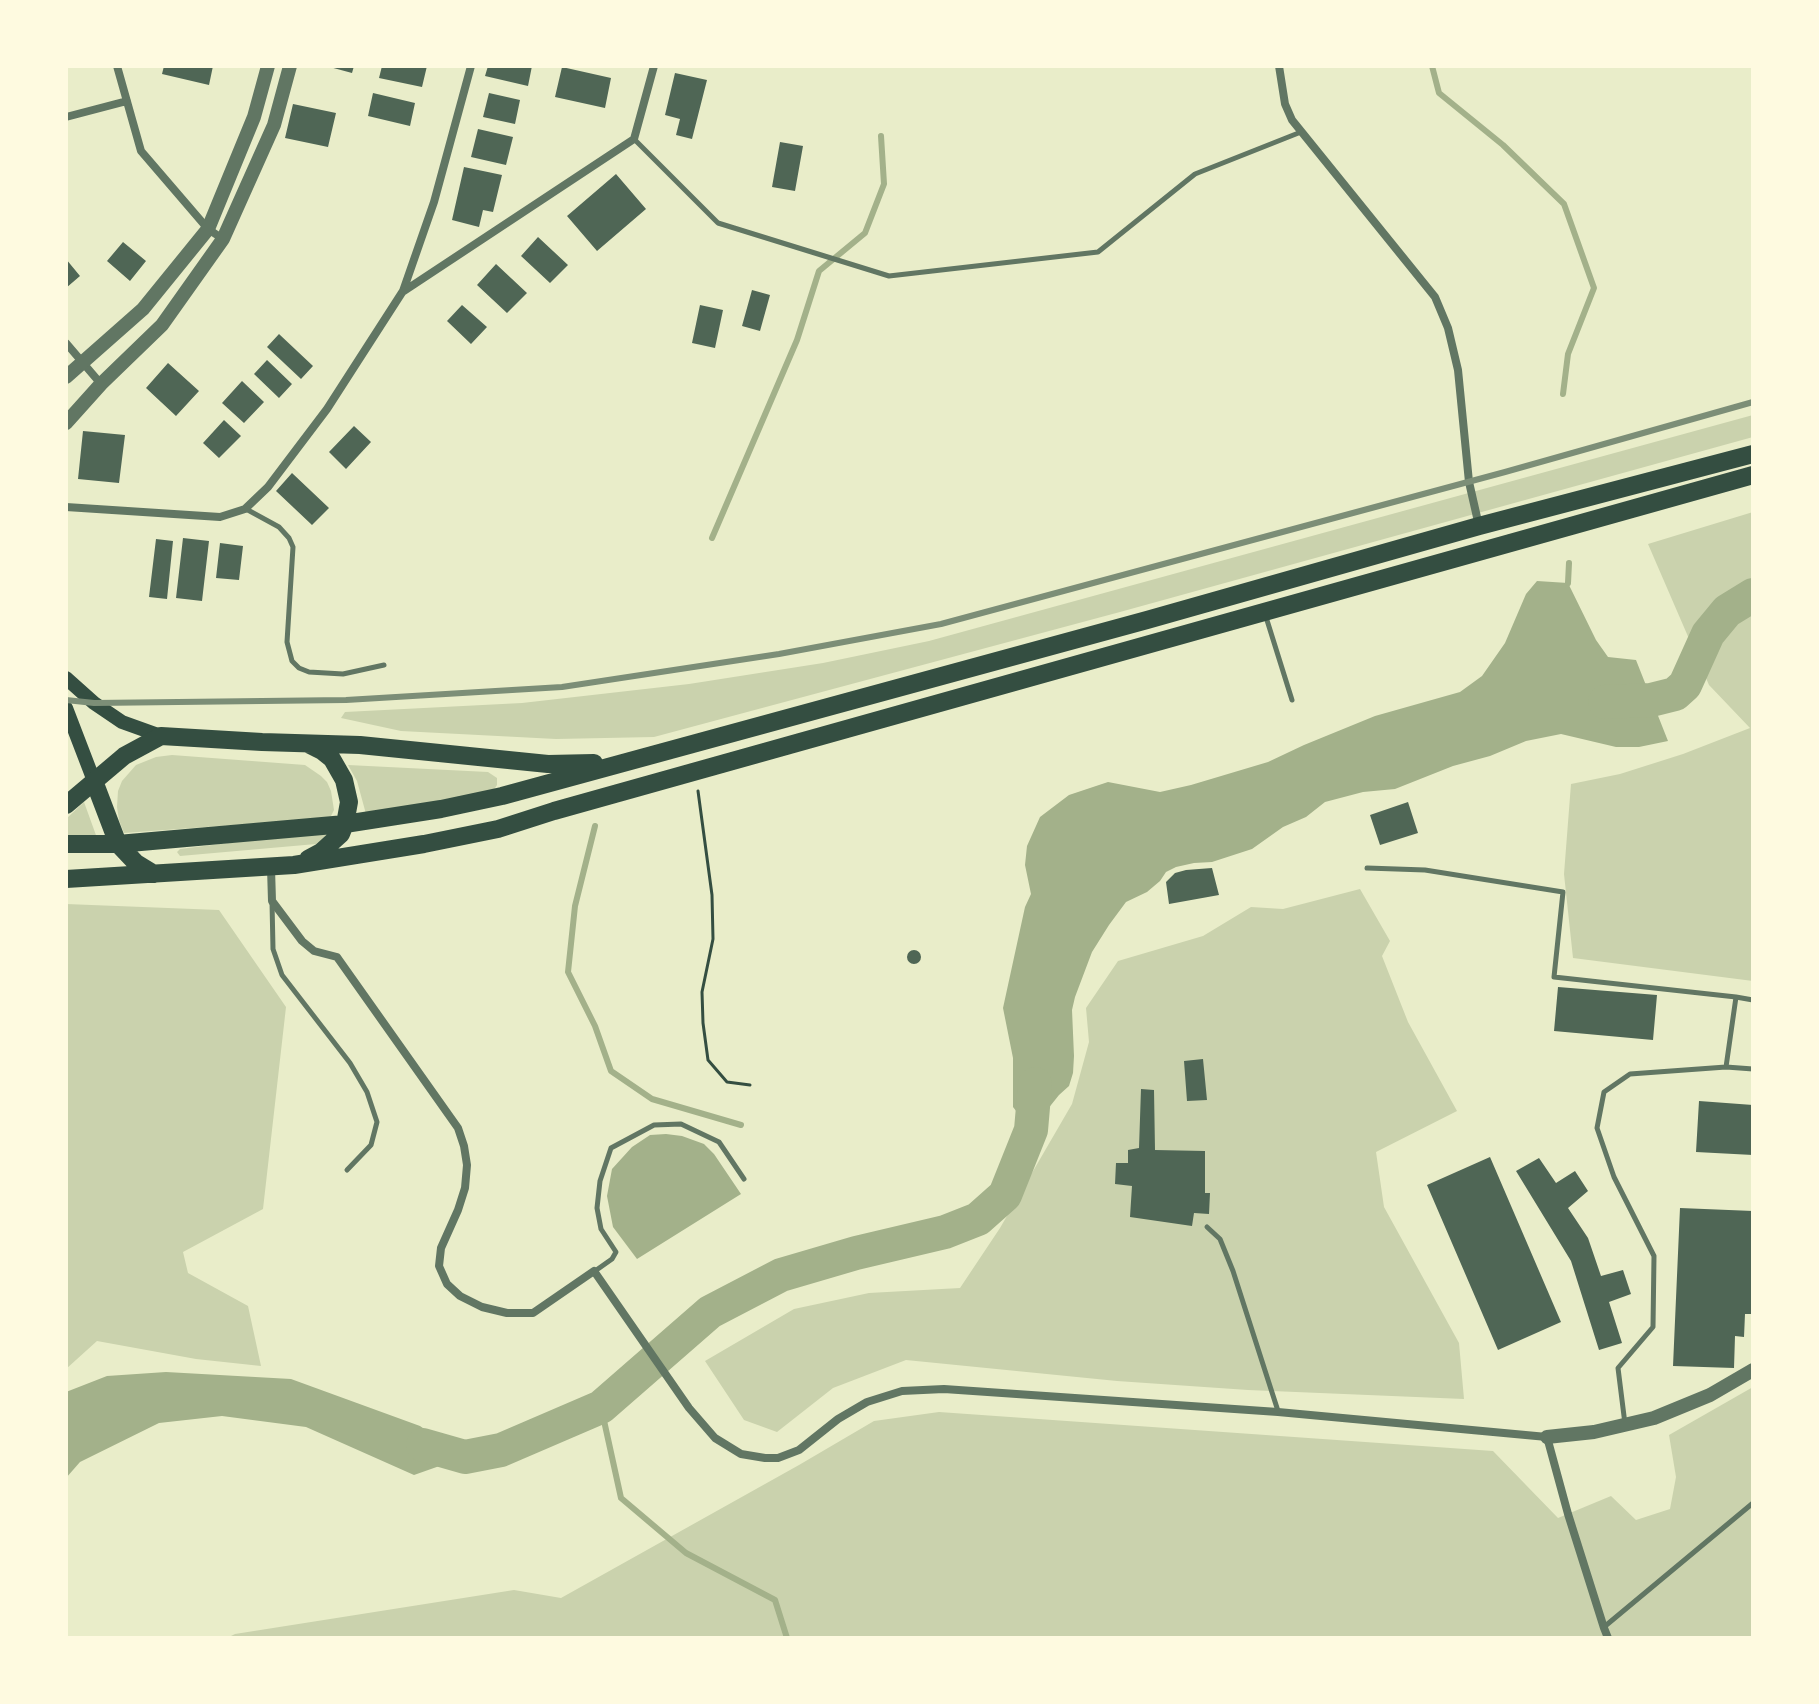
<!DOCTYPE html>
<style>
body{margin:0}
#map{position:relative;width:1819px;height:1704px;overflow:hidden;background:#e9edc9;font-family:"Source Sans 3",sans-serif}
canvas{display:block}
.frame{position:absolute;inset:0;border:68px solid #fefae0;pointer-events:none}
</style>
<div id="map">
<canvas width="1819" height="1704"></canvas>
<div class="frame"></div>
</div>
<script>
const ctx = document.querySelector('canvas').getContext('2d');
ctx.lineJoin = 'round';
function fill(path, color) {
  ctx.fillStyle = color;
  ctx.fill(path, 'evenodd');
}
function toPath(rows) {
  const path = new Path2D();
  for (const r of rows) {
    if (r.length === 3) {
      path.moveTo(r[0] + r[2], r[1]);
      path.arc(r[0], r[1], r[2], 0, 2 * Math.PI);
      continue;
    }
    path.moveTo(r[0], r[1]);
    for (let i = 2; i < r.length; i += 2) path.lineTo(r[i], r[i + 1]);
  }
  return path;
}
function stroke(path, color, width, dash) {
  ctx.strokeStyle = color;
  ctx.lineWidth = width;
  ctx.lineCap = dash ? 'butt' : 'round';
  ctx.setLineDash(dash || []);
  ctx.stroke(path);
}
fill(toPath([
 [1753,415,1753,437,1120,612,654,737,556,739,401,731,341,718,345,712,522,703,689,684,823,663,929,641],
 [1753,512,1753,981,1573,958,1564,874,1571,784,1620,774,1683,754,1750,728,1709,685,1648,544],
 [172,755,305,765,321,776,327,782,331,791,334,810,330,818,124,833,119,820,117,807,118,791,122,781,136,765,156,757],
 [348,765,488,772,497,778,497,785,493,791,366,814,357,781],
 [84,802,97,838,66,837,66,819],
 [333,830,316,844,180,856,177,852,180,849],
 [1360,889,1390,941,1382,956,1408,1022,1457,1111,1376,1152,1384,1207,1459,1343,1464,1399,1248,1390,1117,1381,906,1360,833,1388,777,1432,744,1420,705,1361,794,1309,869,1293,960,1288,1000,1228,1072,1104,1089,1042,1086,1008,1118,961,1203,936,1251,907,1283,909],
 [66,904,219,910,286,1007,263,1209,183,1252,188,1273,248,1306,261,1366,196,1359,97,1341,66,1369],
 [1753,1387,1753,1638,227,1638,235,1634,514,1590,561,1598,799,1465,874,1421,939,1412,1493,1451,1558,1518,1611,1496,1636,1520,1670,1509,1676,1477,1669,1435]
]), '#cad2ad');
fill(toPath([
 [1537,581,1568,583,1596,640,1608,657,1636,660,1668,741,1639,747,1616,747,1561,734,1526,741,1490,756,1453,766,1395,789,1363,792,1325,802,1306,817,1283,827,1252,849,1212,862,1194,863,1176,867,1166,872,1160,881,1147,892,1126,902,1109,925,1092,952,1075,997,1072,1010,1074,1056,1073,1073,1069,1086,1059,1095,1031,1130,1013,1107,1013,1058,1003,1008,1025,907,1031,894,1025,865,1027,846,1040,817,1069,795,1108,782,1160,792,1191,785,1268,762,1304,745,1375,716,1460,692,1482,676,1505,643,1526,594],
 [666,1134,682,1136,704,1144,714,1154,741,1194,637,1259,613,1227,607,1196,612,1169,632,1147,650,1135],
 [166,1372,291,1379,420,1426,465,1457,414,1475,306,1427,222,1416,159,1423,80,1462,66,1478,66,1392,107,1376]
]), '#a3b18a');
stroke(toPath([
 [1432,66,1439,93,1503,145,1564,204,1594,288,1568,354,1563,394],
 [712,538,797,340,819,271,865,233,884,184,881,136],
 [1568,583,1569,563],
 [595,826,575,906,568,972,595,1026,611,1071,652,1099,741,1125],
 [601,1407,621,1498,686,1553,775,1600,787,1638]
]), '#a3b18a', 6);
stroke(toPath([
 [1605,702,1651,700,1675,694,1685,685,1708,634,1727,611,1753,595],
 [423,1445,465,1457,501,1450,601,1407,710,1312,781,1275,856,1253,945,1232,978,1219,1005,1195,1031,1130,1035,1084]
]), '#a3b18a', 34);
fill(toPath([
 [164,66,213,66,209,85,162,74],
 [326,66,354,66,352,73],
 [382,66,427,66,422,87,379,78],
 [488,66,532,66,528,86,485,76],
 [562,67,611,78,605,108,555,97],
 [675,73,707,80,692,139,676,135,680,119,665,115],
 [373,93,415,103,410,126,368,116],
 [489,93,520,100,515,124,483,117],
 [293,104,336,113,328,147,285,138],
 [478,129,513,137,506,165,471,157],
 [780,142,803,146,795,191,772,187],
 [464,167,502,175,493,212,483,210,479,227,452,220],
 [616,174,646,209,597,251,567,216],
 [538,237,568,265,550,283,521,256],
 [123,242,146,261,130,281,107,261],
 [66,259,80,276,66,288],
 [496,264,527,293,507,313,477,285],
 [752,290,770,295,760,331,742,326],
 [462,305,487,327,471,344,447,321],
 [700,305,723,310,715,348,692,343],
 [279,334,313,366,301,379,267,347],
 [267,360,292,384,279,398,254,374],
 [168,363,199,391,176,416,146,388],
 [242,381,264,402,244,423,222,403],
 [224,420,241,436,219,458,203,443],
 [354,426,371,442,346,469,329,452],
 [83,431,125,435,119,483,78,479],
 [292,473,329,508,312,525,276,491],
 [183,538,209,541,202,601,176,598],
 [156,539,173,541,167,599,149,597],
 [220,543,243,546,239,580,216,578],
 [1408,802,1418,833,1380,845,1370,815],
 [1212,868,1219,895,1169,904,1166,882,1175,873,1186,870],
 [914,957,7],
 [1558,987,1657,995,1653,1040,1554,1031],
 [1203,1059,1207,1100,1187,1101,1184,1061],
 [1141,1089,1154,1090,1155,1150,1205,1151,1205,1193,1210,1193,1209,1214,1194,1213,1192,1226,1130,1217,1132,1186,1115,1184,1116,1163,1128,1163,1128,1150,1139,1148],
 [1699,1101,1753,1105,1753,1155,1696,1152],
 [1490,1157,1561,1322,1498,1350,1427,1185],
 [1539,1158,1556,1183,1575,1171,1588,1191,1568,1208,1588,1238,1601,1276,1623,1270,1631,1294,1609,1302,1622,1343,1599,1350,1571,1261,1516,1171],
 [1680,1208,1753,1211,1753,1314,1745,1314,1744,1337,1735,1336,1734,1368,1673,1366]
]), '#4f6655');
stroke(toPath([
 [698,791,712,895,713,939,702,992,703,1023,708,1060,727,1082,750,1085]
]), '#344e41', 3);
stroke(toPath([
 [634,139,718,223,889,276,1098,252,1195,174,1301,132],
 [246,509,279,527,289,538,293,547,287,642,292,661,299,668,309,672,343,674,384,665],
 [1266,617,1292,700],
 [1367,868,1425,870,1563,892,1554,977,1736,997],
 [272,902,273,949,282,975,350,1063,367,1092,377,1122,371,1145,347,1170],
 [1753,1000,1736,997,1726,1067,1753,1069],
 [1207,1227,1220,1239,1233,1271,1278,1411],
 [595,1271,612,1259,616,1252,601,1229,597,1208,600,1181,611,1148,654,1125,681,1124,719,1142,744,1179],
 [1625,1424,1618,1368,1653,1327,1654,1256,1614,1177,1597,1128,1604,1092,1630,1074,1726,1067],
 [1604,1627,1753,1503]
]), '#617663', 5);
stroke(toPath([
 [117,66,141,151,208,229,223,239],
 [1279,66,1285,104,1292,120,1435,297,1448,328,1458,370,1469,482,1479,526],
 [66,117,127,101],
 [404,291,634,139,654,66],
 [66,343,101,384],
 [66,507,220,517,245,509,268,487,327,409,403,291,434,202,471,66],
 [271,868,272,901,302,941,314,951,337,957,458,1128,464,1146,467,1165,465,1188,458,1210,441,1248,439,1266,447,1284,460,1296,482,1307,507,1313,533,1313,594,1271,689,1408,715,1438,741,1454,765,1458,778,1458,799,1450,838,1419,867,1402,902,1391,944,1389,1278,1412,1547,1437,1568,1514,1604,1628,1608,1638]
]), '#617663', 8);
stroke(toPath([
 [66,377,143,309,208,229,254,117,268,66],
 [66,423,101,384,162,325,223,239,274,125,290,66],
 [1547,1437,1594,1432,1654,1418,1710,1395,1753,1370]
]), '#617663', 14);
stroke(toPath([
 [66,678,94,703,122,722,161,736],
 [66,708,94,781]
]), '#344e41', 14);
stroke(toPath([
 [94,781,118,844,136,863,154,874],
 [66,805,124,756,161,736,262,742,360,745,548,764,594,763],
 [66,844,118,844,345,824,441,809,502,796,1147,620,1479,526,1753,454],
 [308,859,321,852,341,834,345,824,349,802,344,780,332,759,322,751,308,744],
 [66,879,294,865,424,844,498,829,554,811,1753,475]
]), '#344e41', 18);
stroke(toPath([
 [66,700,94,703,346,700,562,687,779,654,941,624,1505,472,1753,402]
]), '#7c8e77', 6);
</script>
